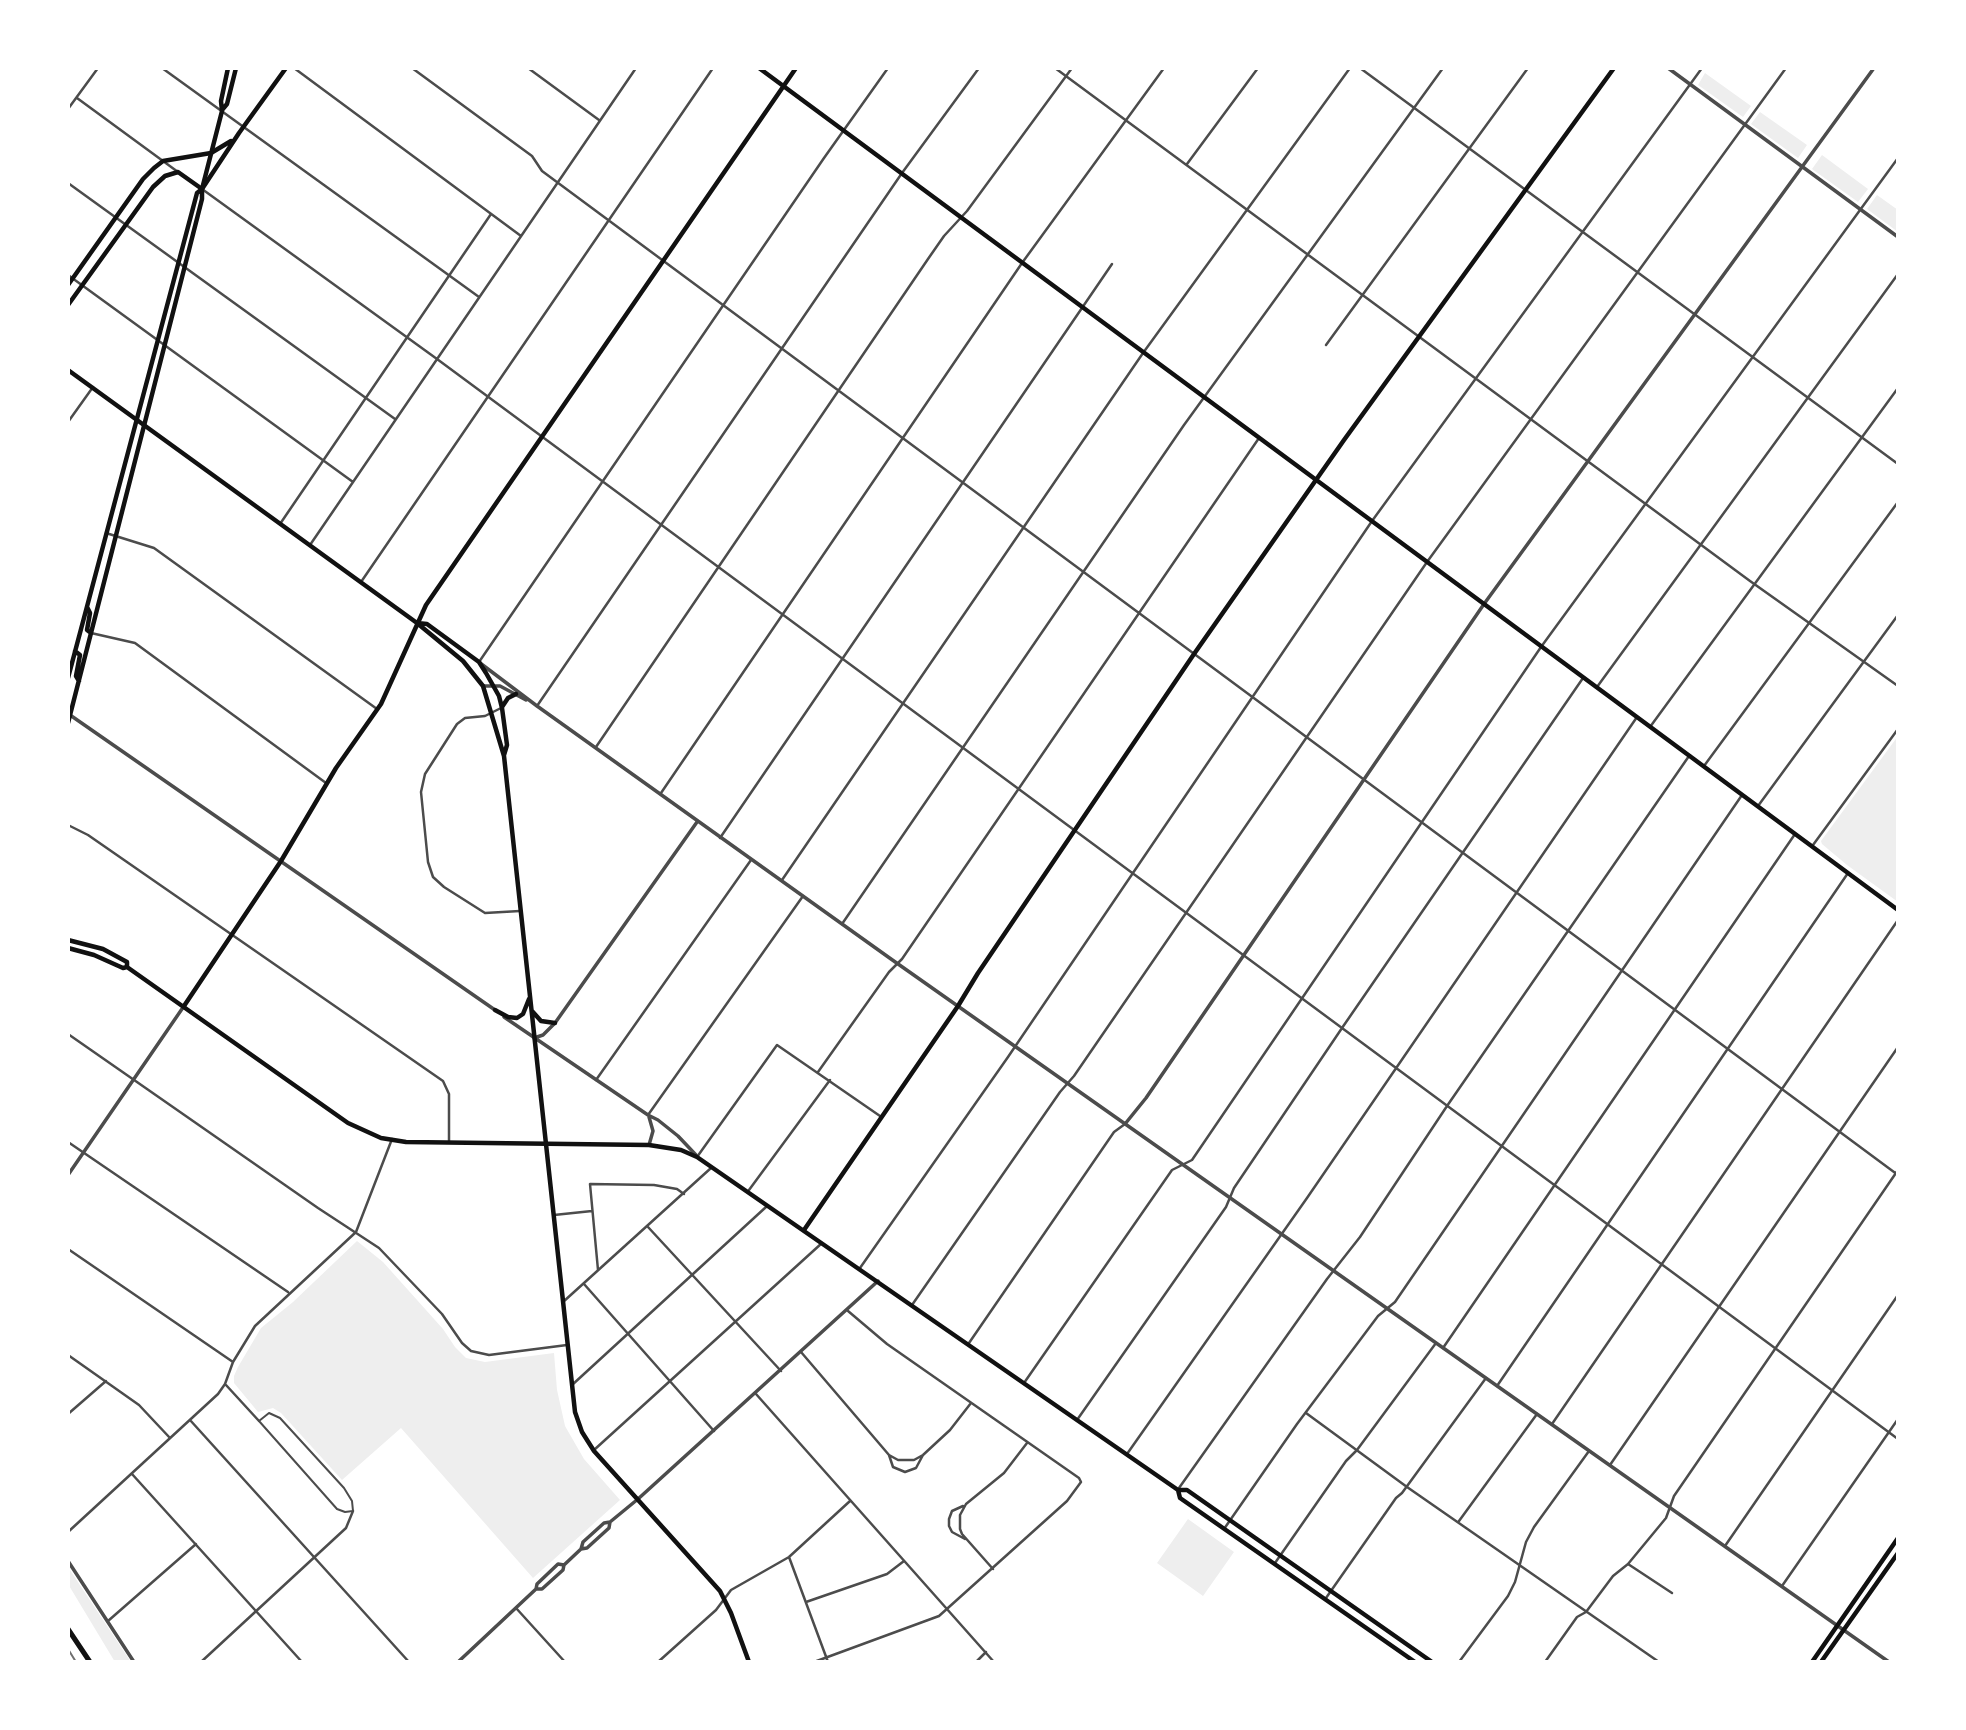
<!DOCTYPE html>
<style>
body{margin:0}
#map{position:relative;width:1966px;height:1730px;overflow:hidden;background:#fff;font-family:Mulish,sans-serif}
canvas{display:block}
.frame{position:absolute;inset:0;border:70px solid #fff;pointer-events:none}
</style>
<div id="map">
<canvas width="1966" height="1730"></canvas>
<div class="frame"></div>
</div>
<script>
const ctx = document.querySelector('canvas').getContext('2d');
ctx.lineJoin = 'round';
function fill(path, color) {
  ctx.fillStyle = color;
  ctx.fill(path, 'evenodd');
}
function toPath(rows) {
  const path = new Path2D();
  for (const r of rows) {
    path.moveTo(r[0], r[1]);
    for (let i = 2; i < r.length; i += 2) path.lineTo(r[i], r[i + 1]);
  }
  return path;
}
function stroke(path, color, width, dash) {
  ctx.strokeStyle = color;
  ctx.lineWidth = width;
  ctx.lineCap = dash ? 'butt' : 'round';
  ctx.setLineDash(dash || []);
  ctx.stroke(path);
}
fill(toPath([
 [1705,73,1751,106,1743,117,1698,85],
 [1760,112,1807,145,1798,158,1751,124],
 [1822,155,1868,189,1858,202,1812,169],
 [1877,195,1898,210,1898,232,1867,209],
 [1898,736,1898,902,1847,865,1822,844,1821,841],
 [357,1241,383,1262,443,1329,455,1347,466,1358,485,1362,554,1353,557,1390,565,1426,584,1459,620,1500,533,1578,401,1428,342,1480,281,1413,273,1408,258,1412,234,1383,234,1376,238,1367,261,1328,293,1302],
 [1188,1519,1234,1552,1203,1596,1157,1563],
 [68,1567,131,1662,115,1662,68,1584]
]), '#eee');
stroke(toPath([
 [269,1413,280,1418,344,1488,352,1501,353,1511,345,1512,337,1509,259,1421,269,1413]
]), '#4c4c4c', 2);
stroke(toPath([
 [162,68,479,297],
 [294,68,521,236],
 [412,68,532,156,542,171,1898,1175],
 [528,68,599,120],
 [1055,68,1750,581,1898,686],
 [1360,68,1898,464],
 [77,98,178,172],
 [68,109,98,68],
 [1187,164,1258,68],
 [68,183,395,419],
 [202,189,437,359,1898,1439],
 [68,275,353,482],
 [1326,345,1528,68],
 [68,422,93,387],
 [280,524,491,214],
 [106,533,154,548,377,709],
 [310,545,636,68],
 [361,582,713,68],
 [91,633,135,643,326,783],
 [479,662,824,158,888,68],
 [1597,687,1898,274],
 [537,706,902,173,979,68],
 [501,708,485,716,465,718,457,724,425,774,421,792,428,862,433,877,444,887,485,913,520,911],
 [1650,727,1898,388],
 [596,747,928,259,944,236,967,211,1072,68],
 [1704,766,1898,502],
 [661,793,1022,263,1164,68],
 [1758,806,1898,615],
 [68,825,88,835,443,1081,449,1094,449,1142],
 [720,838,1112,264],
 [1813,845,1898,729],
 [782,880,1143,353,1350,68],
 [842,924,1184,425,1443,68],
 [68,1034,318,1208,379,1248,442,1314,462,1343,471,1351,489,1355,567,1345],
 [818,1072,889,972,902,959,1259,438],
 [596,1080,751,860],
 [648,1115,803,896],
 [68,1142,288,1292],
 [697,1157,777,1045,880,1116],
 [749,1190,830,1080],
 [554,1215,592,1211],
 [648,1227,781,1371],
 [68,1249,233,1362],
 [860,1268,1008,1057,1372,521,1702,68],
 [598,1270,590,1184,654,1185,677,1189,684,1194],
 [584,1284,714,1431],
 [563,1302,711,1168],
 [912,1305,1060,1092,1074,1076,1427,562,1786,68],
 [969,1343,1114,1132,1125,1124],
 [1443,1348,1795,834],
 [801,1352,889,1455,898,1460,914,1460,923,1455,950,1430,971,1403],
 [68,1355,139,1405,170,1438],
 [1024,1383,1172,1170,1192,1160,1541,647,1898,158],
 [226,1385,259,1421],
 [572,1385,766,1207],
 [1497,1386,1848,873],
 [756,1394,994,1662],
 [1306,1413,1407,1487,1659,1662],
 [68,1414,106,1381],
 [190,1420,409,1662],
 [1077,1420,1226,1207,1234,1188,1342,1028,1583,678],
 [1552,1424,1898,920],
 [594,1450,822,1243],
 [1127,1454,1307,1198,1637,717],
 [889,1455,893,1467,905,1472,916,1468,923,1455],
 [1610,1465,1898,1047],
 [132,1474,302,1662],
 [1179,1488,1327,1279,1360,1237,1447,1106,1689,756],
 [963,1506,952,1511,949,1519,949,1526,952,1532,965,1539],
 [1459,1521,1537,1414],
 [1224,1529,1297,1424,1378,1316,1395,1302,1742,795],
 [68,1532,218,1394,225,1384,233,1362,255,1326,356,1232,392,1139],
 [1725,1546,1898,1295],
 [789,1557,828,1662],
 [1275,1563,1346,1461,1357,1450,1436,1343],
 [1628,1564,1672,1593],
 [993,1569,962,1534,960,1529,960,1515,966,1504,1004,1473,1027,1443],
 [1782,1586,1898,1419],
 [1326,1598,1396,1498,1402,1493,1486,1378],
 [806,1602,887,1574,904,1561],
 [516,1608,565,1662],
 [108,1621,196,1544],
 [201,1662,346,1528,353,1511],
 [658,1662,716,1610,731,1590,789,1557,850,1501],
 [814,1662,939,1616,1067,1501,1081,1482,1079,1478,887,1344,848,1311],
 [976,1662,986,1652],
 [1459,1662,1508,1596,1515,1582,1526,1542,1534,1527,1589,1451],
 [1545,1662,1577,1617,1586,1612,1613,1576,1628,1564,1666,1518,1674,1496,1898,1170]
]), '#4c4c4c', 2.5);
stroke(toPath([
 [1668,68,1898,237],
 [480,663,537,706,891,959,1889,1662],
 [483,686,500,686,526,700],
 [70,715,495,1010],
 [504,1017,648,1115,658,1120,678,1136,696,1155],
 [534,1038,543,1035,555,1023,697,822],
 [1125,1124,1146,1098,1484,604,1874,68],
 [649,1145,653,1131,649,1117],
 [68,1175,184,1006],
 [581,1549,583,1542,604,1523,610,1522,638,1499,878,1281],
 [68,1561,134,1662],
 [536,1589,542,1589,563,1570,564,1565,581,1549,587,1548,609,1528,610,1522],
 [458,1662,536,1589,537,1584,558,1564,564,1565]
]), '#4c4c4c', 3.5);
stroke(toPath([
 [759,68,1898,910],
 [68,285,143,179,154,168,163,161,211,153,231,141],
 [68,305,153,187,165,176,178,172,202,189,239,133,286,68],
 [68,370,417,623,463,661,483,686,504,756,575,1412,582,1432,594,1451,720,1591,731,1613,749,1662],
 [417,623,427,624,479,662,486,673,499,696,502,708,507,745,504,755],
 [502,707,508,698,516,694],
 [184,1006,281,861,336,768,381,704,426,605,796,68],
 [495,1010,508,1017,517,1018,523,1014,529,999],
 [532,1011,541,1021,555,1023],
 [804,1230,958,1006,978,973,1194,654,1344,440,1614,68]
]), '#111', 4.5);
stroke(toPath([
 [222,110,227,104,236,68],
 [87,607,90,613,87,630,91,633],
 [75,651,80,655,76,676,79,681],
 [68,678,197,193,202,189],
 [68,723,202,199,202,189,222,111,221,101,228,68],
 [68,940,103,949,127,962,127,967,348,1123,381,1138,406,1142,649,1145,681,1150,697,1157,1178,1490,1187,1490,1432,1662],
 [68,948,94,955,123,968,127,967],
 [1178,1490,1180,1498,1415,1662],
 [1812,1662,1898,1538],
 [1821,1662,1898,1553]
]), '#111', 4.5);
stroke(toPath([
 [68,1629,90,1662]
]), '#111', 5);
stroke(toPath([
 [68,1649,76,1662]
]), '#707070', 2);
</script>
